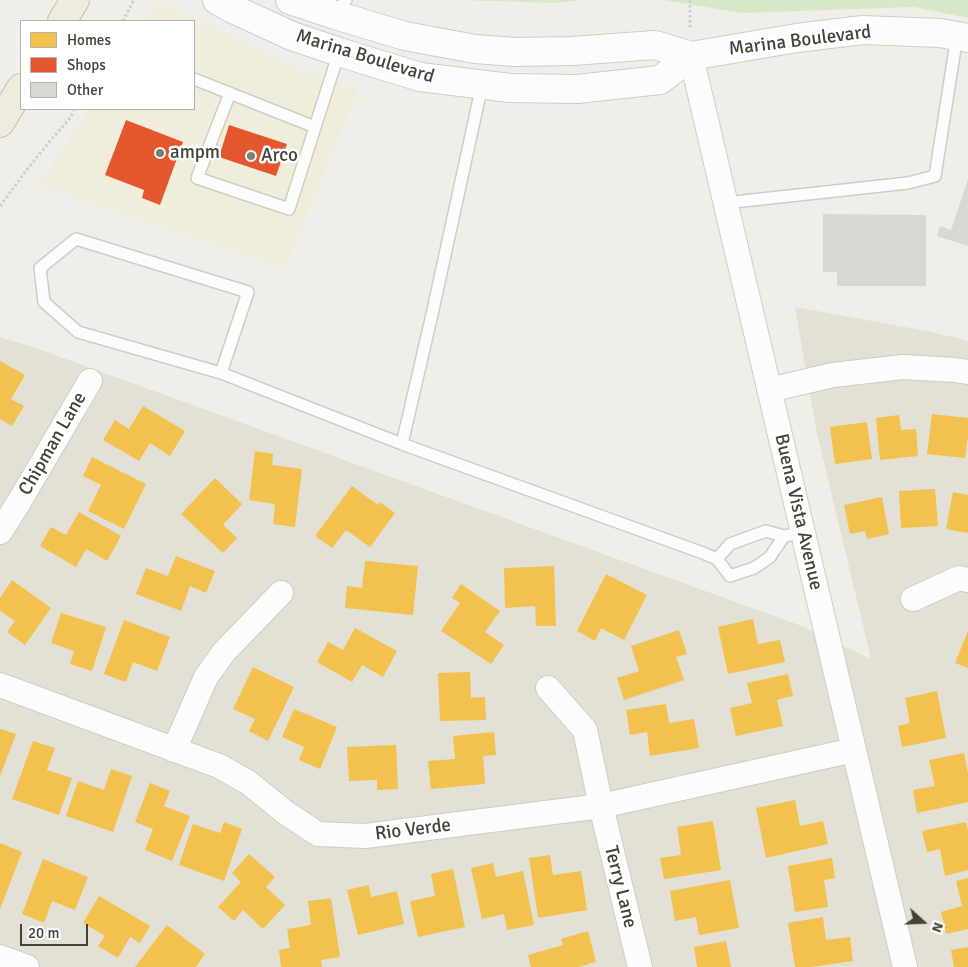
<!DOCTYPE html>
<style>
body{margin:0}
#map{position:relative;width:968px;height:967px;overflow:hidden;background:#efeee8;font-family:Signika,sans-serif}
canvas{display:block}
.legend{position:absolute;left:20px;top:20px;width:175px;height:90px;box-sizing:border-box;background:#fff;border:1px solid #b4b3ae;margin:0;padding:6px 9px;list-style:none;font-size:15px;color:#444135}
.legend li{display:flex;align-items:center;gap:10px;height:25px}
.legend b{width:25px;border:1px solid #b4b3ae}
.north{position:absolute;left:898px;top:897px;width:50px;height:50px;-webkit-text-stroke:4px #fff;paint-order:stroke;rotate:110deg;font-size:14px;font-weight:700;line-height:20px;text-align:center;color:#444135}
.north::after{content:'';display:block;margin:auto;width:18px;height:22px;background:#444135;clip-path:polygon(50% 0,100% 100%,50% 72%,0 100%)}
.scale{position:absolute;left:20px;top:924px;width:68px;height:22px;box-sizing:border-box;border:2px solid #444135;border-top:0;padding-left:6px;font-size:15px;line-height:18px;white-space:nowrap;color:#444135;-webkit-text-stroke:4px #fff;paint-order:stroke}
</style>
<div id="map">
<canvas width="968" height="967"></canvas>
<ul class="legend">
<li><b style="height:14px;background:#f2c14e"></b>Homes</li>
<li><b style="height:14px;background:#e4572e"></b>Shops</li>
<li><b style="height:14px;background:#d8d7d1"></b>Other</li>
</ul>
<div class="north">N</div>
<div class="scale">20 m</div>
</div>
<script>
const ctx = document.querySelector('canvas').getContext('2d');
ctx.lineJoin = 'round';
function fill(path, color) {
  ctx.fillStyle = color;
  ctx.fill(path, 'evenodd');
}
function toPath(rows) {
  const path = new Path2D();
  for (const r of rows) {
    path.moveTo(r[0], r[1]);
    for (let i = 2; i < r.length; i += 2) path.lineTo(r[i], r[i + 1]);
  }
  return path;
}
function stroke(path, color, width, dash) {
  ctx.strokeStyle = color;
  ctx.lineWidth = width;
  ctx.lineCap = dash ? 'butt' : 'round';
  ctx.setLineDash(dash || []);
  ctx.stroke(path);
}
function drawText(font, color, halo, rows, align = 'center') {
  ctx.font = font + ' Signika,sans-serif';
  ctx.lineWidth = 5;
  ctx.setLineDash([]);
  ctx.textBaseline = 'middle';
  ctx.strokeStyle = halo;
  ctx.fillStyle = color;
  for (const [text, x, y, turn = 0] of rows) {
    ctx.save();
    ctx.translate(x, y);
    ctx.rotate((+turn || 0) * Math.PI / 180);
    ctx.textAlign = isNaN(turn) ? turn : align;
    if (halo) ctx.strokeText(text, 0, 0);
    ctx.fillText(text, 0, 0);
    ctx.restore();
  }
}
fill(toPath([
 [795,307,932,332,968,341,968,967,0,967,0,337,41,350,799,625,871,659,816,429]
]), '#e3e1d5');
fill(toPath([
 [158,3,211,27,296,69,358,89,285,268,39,184,89,109,194,109,194,21,143,21]
]), '#f1eddb');
fill(toPath([
 [461,0,582,0,555,3],
 [664,0,968,0,968,18,914,7,742,13]
]), '#d5e9c8');
fill(toPath([
 [0,361,25,375,11,399,24,406,12,426,0,419],
 [143,406,185,431,170,456,150,443,139,461,103,440,115,420,129,429],
 [932,414,968,418,968,436,965,458,927,454],
 [899,415,901,430,916,429,918,456,880,460,876,418],
 [867,422,872,459,835,464,830,427],
 [255,451,273,454,272,465,302,469,295,527,273,524,275,504,249,500],
 [92,457,146,484,124,529,88,511,101,485,83,476],
 [215,478,242,504,223,525,237,538,223,553,181,514],
 [352,486,378,505,380,502,395,513,370,547,346,530,332,548,315,536],
 [935,489,938,526,901,528,899,491],
 [953,492,968,495,968,533,946,529],
 [882,497,889,534,867,539,865,531,850,534,844,505],
 [79,512,121,536,107,561,86,549,76,567,40,546,51,527,66,535],
 [176,556,215,571,206,593,190,586,181,611,136,594,146,568,168,576],
 [365,561,418,566,413,615,345,608,347,586,362,588],
 [554,566,556,626,536,626,535,606,505,608,504,568],
 [606,574,647,595,624,640,601,628,595,641,577,631],
 [12,580,51,608,25,645,7,632,15,621,0,611,0,598],
 [461,584,500,611,485,632,504,645,491,664,441,631,460,603,452,598],
 [61,613,106,627,92,671,70,664,74,651,51,643],
 [753,619,758,644,780,640,785,662,728,674,718,627],
 [124,620,170,637,157,671,133,662,126,682,104,674],
 [355,628,397,651,383,677,362,665,352,682,317,662,328,642,343,650],
 [679,630,687,654,676,657,684,680,624,700,617,678,639,671,631,646],
 [968,631,968,668,955,663],
 [253,667,294,687,268,741,249,731,255,719,233,709],
 [470,672,471,698,485,697,486,720,440,721,438,673],
 [788,674,793,696,777,700,783,726,736,736,730,708,752,703,747,683],
 [937,691,946,738,902,747,898,726,910,723,905,698],
 [666,704,669,723,694,719,699,748,650,756,647,732,630,735,626,710],
 [294,709,337,727,320,769,299,760,304,747,282,737],
 [0,729,16,734,0,776],
 [494,732,496,755,483,756,485,784,431,789,428,761,455,759,453,736],
 [33,741,55,748,47,770,72,778,59,815,12,799],
 [396,745,398,789,377,790,377,780,349,781,347,747],
 [964,753,968,773,968,802,917,813,913,790,935,786,929,760],
 [111,769,132,776,113,832,66,816,78,781,104,790],
 [150,783,170,791,164,806,190,816,172,861,145,850,153,829,135,822],
 [795,800,800,826,823,821,828,844,766,858,756,808],
 [713,821,721,870,664,879,660,858,681,855,677,827],
 [224,822,242,829,224,881,179,865,193,824,220,833],
 [966,822,968,830,968,870,945,876,940,849,927,852,922,831],
 [0,843,22,852,0,909],
 [249,854,275,877,266,887,285,905,263,929,243,910,234,921,218,907,241,882,232,873],
 [550,855,553,875,581,871,587,910,538,918,529,858],
 [832,858,835,878,824,880,828,907,795,912,788,866],
 [43,859,88,877,75,910,52,901,44,923,22,914],
 [493,863,496,877,523,871,534,925,507,930,504,914,482,919,471,868],
 [453,869,465,927,418,937,410,901,435,896,431,874],
 [968,878,968,929,946,934,941,912,962,906,956,881],
 [730,880,739,928,699,935,696,917,675,921,670,891],
 [369,885,371,897,397,891,404,924,358,935,347,890],
 [99,896,150,926,140,943,130,937,118,958,98,946,105,936,83,923],
 [331,898,340,957,321,960,322,967,281,967,279,950,290,948,287,929,311,925,308,901],
 [823,917,826,940,850,937,853,961,811,967,795,967,788,923],
 [167,925,205,954,196,967,135,967],
 [588,931,596,962,578,967,531,967,528,955,563,945,561,939],
 [726,941,731,967,697,967,694,947],
 [968,947,968,967,954,967,951,950]
]), '#f2c14e');
fill(toPath([
 [126,120,183,142,160,205,142,198,144,190,105,175],
 [229,125,287,144,276,176,219,157]
]), '#e4572e');
fill(toPath([
 [968,179,968,246,937,236,940,226,951,230],
 [823,214,926,215,926,286,837,286,837,272,823,272]
]), '#d8d7d1');
const service = toPath([
 [335,15,346,0],
 [194,79,315,127],
 [230,93,197,178,289,209,339,52],
 [725,203,908,183,935,176,957,36],
 [221,373,78,332,44,302,40,268,76,239,248,292,221,373,402,444,433,310,482,85],
 [402,444,703,553,717,559,730,576,754,568,770,557,784,536],
 [717,559,730,544,766,531,784,536,790,535]
]);
const minor = toPath([
 [691,56,905,967],
 [769,390,833,375,903,367,955,370,968,372],
 [0,532,19,502,90,381],
 [913,599,959,578,968,580],
 [0,685,219,766,249,783,286,813,318,834,365,836,601,806,854,750],
 [548,688,585,730,601,806,640,967],
 [174,750,206,677,224,652,281,593],
 [0,957,27,967]
]);
const tertiary = toPath([
 [217,0,231,8,292,36,339,52,420,77,510,88,577,89,660,80,691,56],
 [290,0,335,15,405,36,475,49,515,52,572,51,655,45,691,56,797,38,863,30,940,33,968,38]
]);
const trunk = toPath([
 [62,21,75,0],
 [0,123,21,88]
]);
stroke(service, '#cdccc5', 14);
stroke(minor, '#cdccc5', 26);
stroke(tertiary, '#cdccc5', 30);
stroke(trunk, '#c6c1a4', 30);
stroke(toPath([
 [690,0,690,29],
 [123,21,134,0],
 [0,206,28,168,50,141,71,117,74,109]
]), '#d0ceca', 3, [2.5, 2.5]);
stroke(service, '#fdfcfc', 11);
stroke(minor, '#fdfcfc', 24);
stroke(tertiary, '#fdfcfc', 28);
stroke(trunk, '#edecde', 28);
for (const [x, y, r, color] of [
 [160,153,5,"#807e74"],
 [251,156,5,"#807e74"]
]) {
  const dot = new Path2D();
  dot.arc(x, y, r, 0, 2 * Math.PI);
  ctx.fillStyle = color;
  ctx.fill(dot);
  stroke(dot, '#fff', 2);
}
drawText('19px', '#444135', '#fff', [
 ["Marina Boulevard",800,41,-7],
 ["Marina Boulevard",365,57,17],
 ["Chipman Lane",53,444,-60],
 ["Buena Vista Avenue",798,512,77],
 ["Rio Verde",413,830,-7],
 ["Terry Lane",620,887,76]
]);
drawText('19px', '#444135', '#fff', [
 ["ampm",170,153],
 ["Arco",261,156]
], 'left');
</script>
